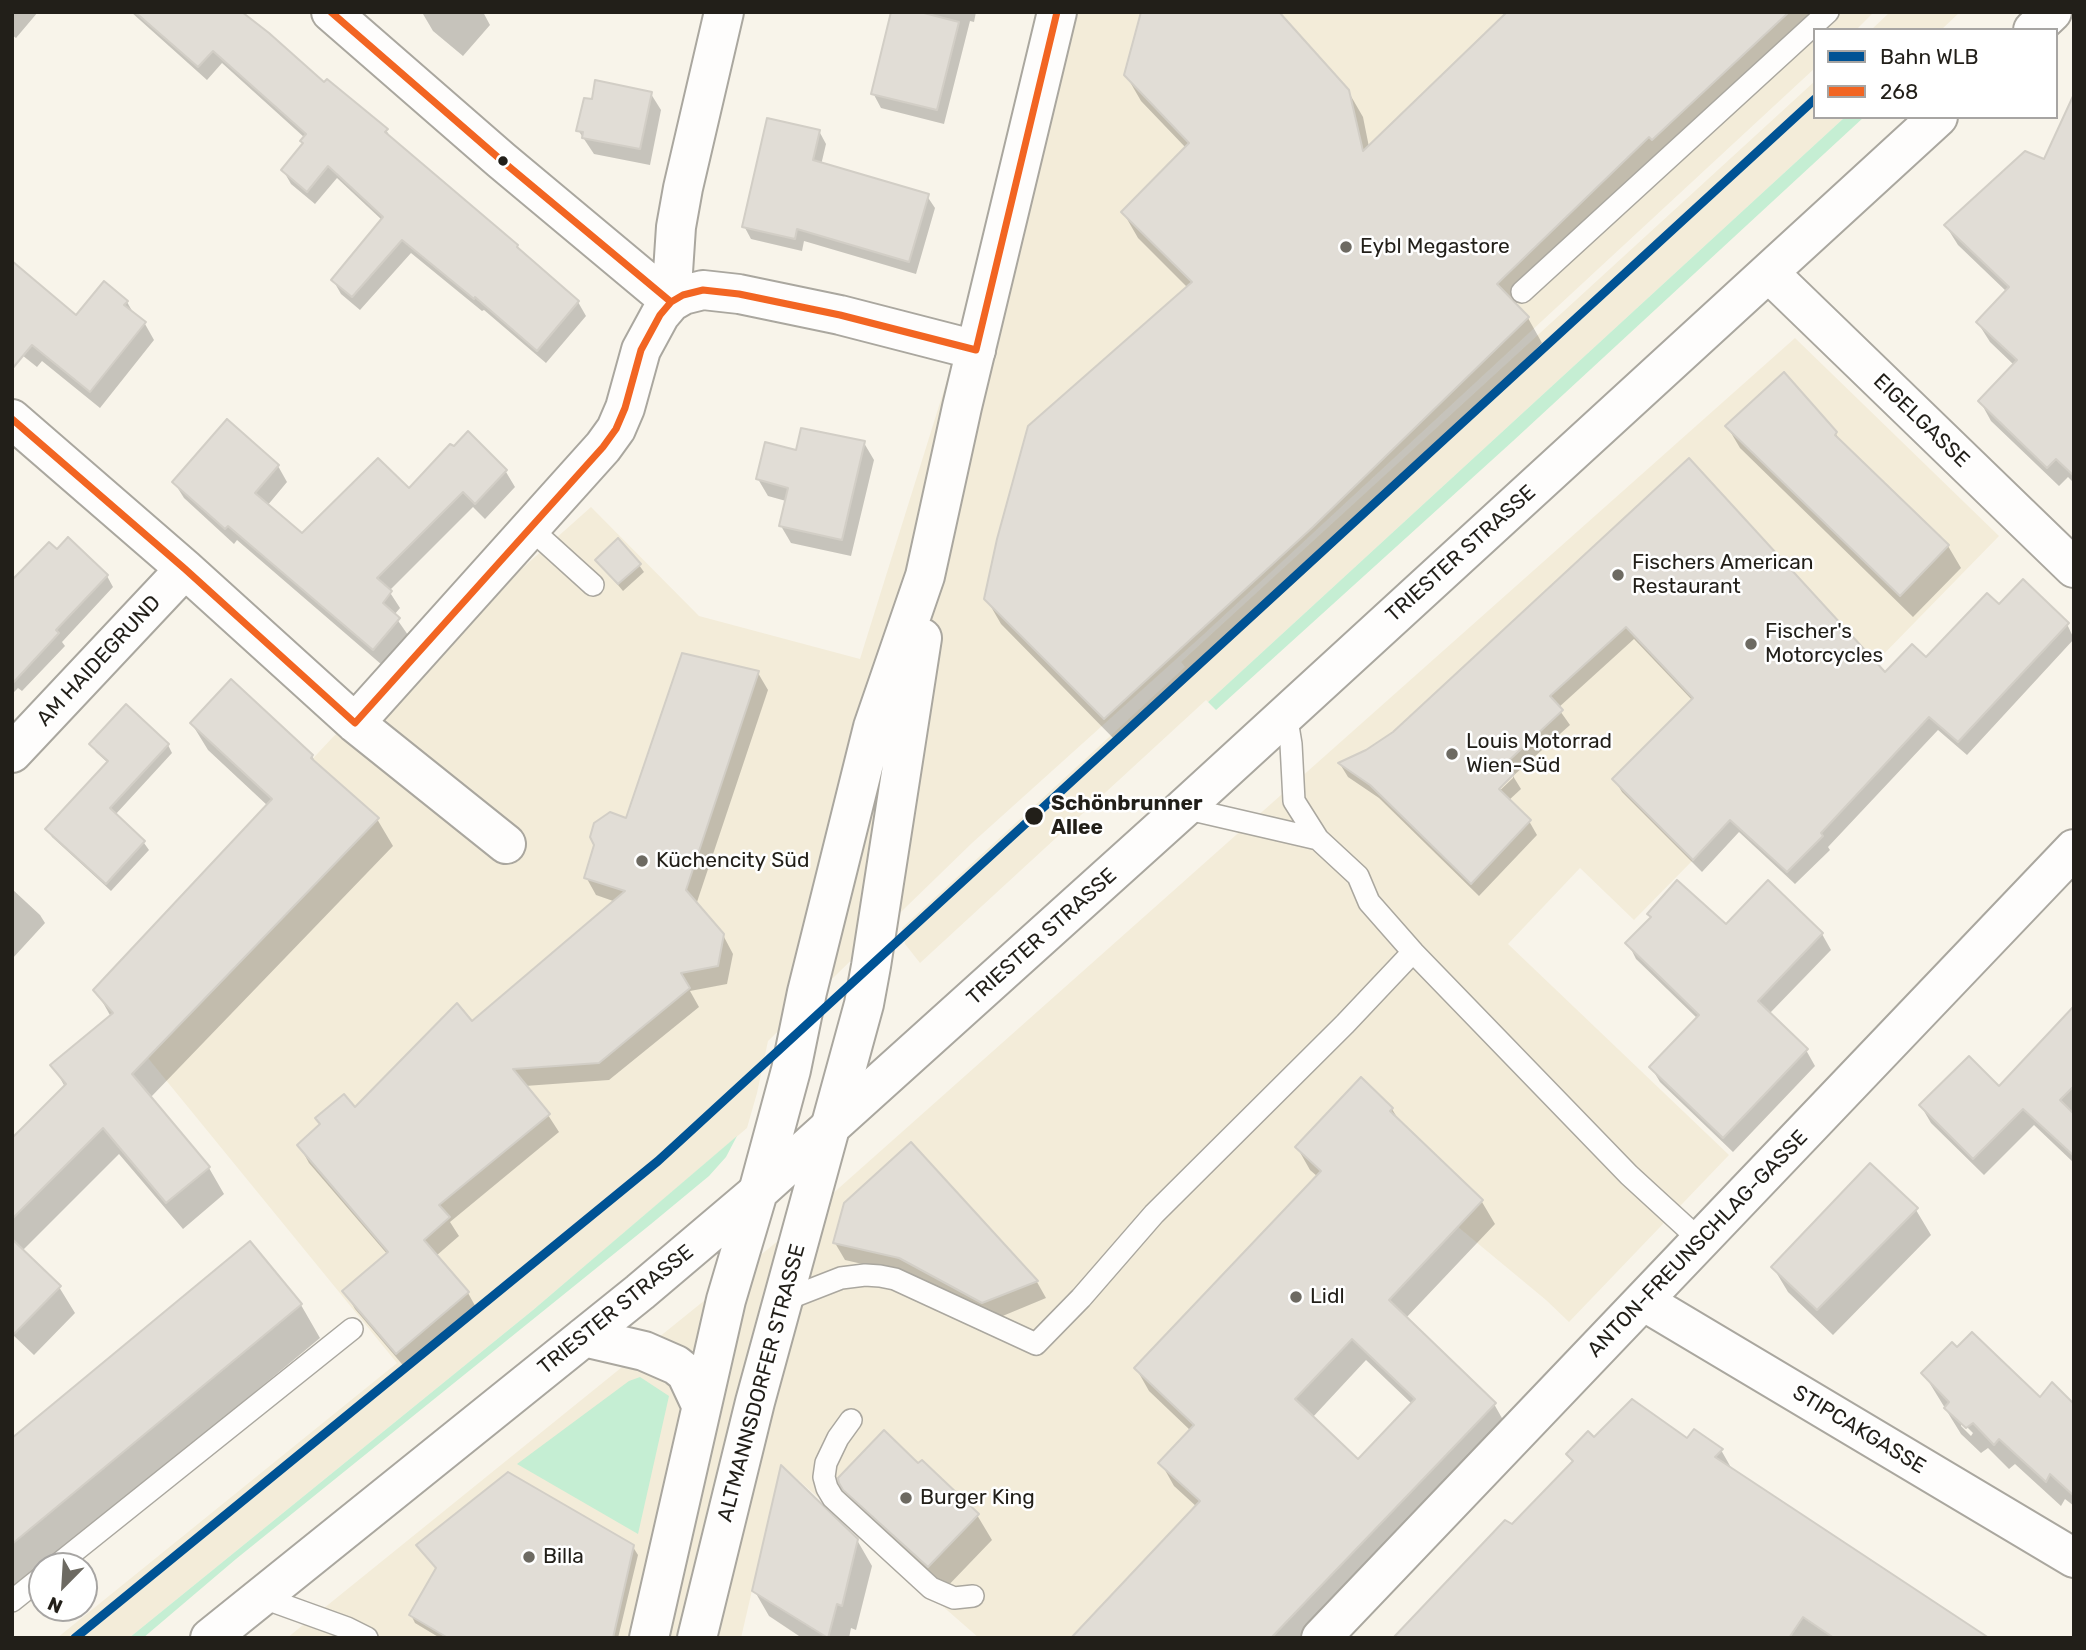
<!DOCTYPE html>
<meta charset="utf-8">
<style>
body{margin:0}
#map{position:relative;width:2086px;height:1650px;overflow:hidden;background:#f8f4ea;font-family:Rubik,sans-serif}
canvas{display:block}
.frame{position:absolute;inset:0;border:14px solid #221f19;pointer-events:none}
.legend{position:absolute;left:1813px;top:28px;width:245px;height:91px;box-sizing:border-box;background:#fff;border:2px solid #a7a5a3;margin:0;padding:9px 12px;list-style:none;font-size:21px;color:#221f19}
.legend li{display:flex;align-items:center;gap:14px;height:35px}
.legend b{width:35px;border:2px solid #a7a5a3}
.north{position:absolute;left:28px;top:1552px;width:70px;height:70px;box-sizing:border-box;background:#fff;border:2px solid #a7a5a3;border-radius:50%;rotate:204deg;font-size:19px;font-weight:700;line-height:28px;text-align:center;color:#221f19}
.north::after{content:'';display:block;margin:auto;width:24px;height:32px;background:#6d6a62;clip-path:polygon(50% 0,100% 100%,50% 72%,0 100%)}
</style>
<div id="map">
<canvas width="2086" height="1650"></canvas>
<div class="frame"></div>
<ul class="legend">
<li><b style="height:9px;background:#005395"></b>Bahn WLB</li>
<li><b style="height:9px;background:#f26522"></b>268</li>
</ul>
<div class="north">N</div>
</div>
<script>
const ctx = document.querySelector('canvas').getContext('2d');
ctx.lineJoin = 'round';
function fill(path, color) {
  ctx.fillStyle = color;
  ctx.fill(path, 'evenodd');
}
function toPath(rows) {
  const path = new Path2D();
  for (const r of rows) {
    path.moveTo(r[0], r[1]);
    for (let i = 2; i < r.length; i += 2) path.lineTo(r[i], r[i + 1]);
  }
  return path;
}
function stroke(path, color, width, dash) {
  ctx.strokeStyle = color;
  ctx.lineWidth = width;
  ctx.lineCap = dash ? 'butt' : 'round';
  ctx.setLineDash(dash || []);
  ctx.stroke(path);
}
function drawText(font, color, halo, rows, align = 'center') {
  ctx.font = font + ' Rubik,sans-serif';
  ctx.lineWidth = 5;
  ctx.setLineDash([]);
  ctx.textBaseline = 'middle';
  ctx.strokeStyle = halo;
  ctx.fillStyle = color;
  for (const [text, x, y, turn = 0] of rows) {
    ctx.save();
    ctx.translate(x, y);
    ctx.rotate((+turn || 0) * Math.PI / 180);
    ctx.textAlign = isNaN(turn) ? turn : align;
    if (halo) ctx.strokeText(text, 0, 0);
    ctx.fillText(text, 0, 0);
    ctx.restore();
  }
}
fill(toPath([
 [1062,12,1874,12,1856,30,1815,30,1815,68,1203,635,972,843,768,1041,757,1093,747,1128,533,1310,129,1638,57,1638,397,1363,94,992,333,737,591,507,699,616,860,659],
 [1890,12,1960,12,1941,30,1871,30],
 [1815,81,1815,117,1845,117,1208,702,1206,700,920,963,905,944,902,928,1185,667,1181,662],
 [1795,338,1999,536,1876,662,1693,860,1634,920,1580,868,1508,944,1729,1155,1569,1322,1546,1300,1458,1227,1071,1638,979,1638,781,1465,741,1638,287,1638,794,1228]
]), '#f3ecd9');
fill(toPath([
 [1845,117,1864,117,1513,441,1216,710,1208,702],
 [737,1136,726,1157,709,1176,651,1224,236,1559,143,1638,129,1638,533,1310],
 [640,1377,669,1396,638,1534,517,1464,629,1381]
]), '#c5eed3');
fill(toPath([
 [12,12,38,12,16,38,12,35],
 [131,12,242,12,324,85,386,130,393,141,516,246,520,252,578,302,586,316,546,363,484,310,482,311,411,253,360,310,341,294,333,280,382,220,337,178,315,204,291,184,283,170,304,145,305,138,222,63,207,80],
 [425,12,483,12,490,25,463,56,433,31,423,14],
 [893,12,976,12,974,22,970,21,944,124,881,108,873,93],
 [1509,12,1830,12,1665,161,1515,305,1528,318,1542,343,1327,553,1119,744,1001,624,986,598,1188,288,1138,238,1123,212,1186,148,1141,101,1126,75,1348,91,1363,117,1369,147],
 [651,94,661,110,650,165,594,154,578,130,593,101],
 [819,131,826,144,821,165,927,196,935,208,916,274,804,241,802,251,751,239,744,226],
 [2025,153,2074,367,2074,483,2068,477,2059,486,1991,421,1980,401,2014,365,1990,342,1978,323,2007,292,1958,245,1946,226],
 [127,302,135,316,145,324,154,340,100,408,42,361,37,367,22,355,12,353,76,318],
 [1727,426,1836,434,1841,443,1948,546,1961,568,1913,617,1740,448],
 [468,434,506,472,515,487,485,519,473,507,389,591,400,608,394,615,408,635,382,665,237,540,234,544,184,498,174,482,278,466,287,482,267,506,302,536,409,491],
 [864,443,874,460,851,556,791,543,781,526,786,501,768,496,758,479,798,452],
 [1689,461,1885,675,1926,660,1999,606,2067,624,2074,639,1967,755,1938,730,1828,847,1830,850,1795,884,1739,832,1702,872,1622,792,1614,779,1693,701,1634,639,1558,708,1570,725,1513,776,1521,789,1508,801,1529,821,1537,835,1479,896,1379,798,1348,777,1340,764,1367,751,1394,733],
 [1513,773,1513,778,1494,796,1491,794],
 [58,552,107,576,113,587,62,642,65,646,22,691,18,688,12,694,12,583],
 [597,560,639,565,644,572,623,591],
 [758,673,768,690,696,905,723,935,733,954,727,984,690,991,699,1007,609,1080,525,1086,548,1115,559,1132,450,1222,459,1236,436,1256,468,1293,478,1311,407,1370,355,1309,345,1291,388,1255,309,1163,299,1145,355,1109,472,1023,616,902,596,895,586,877,627,820],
 [192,724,312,756,317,765,377,819,393,846,150,1098,209,1168,224,1194,183,1229,119,1154,22,1251,59,1287,75,1313,34,1355,12,1334,12,1141,65,1087,53,1065,111,1017,96,990,268,806,208,750],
 [91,744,168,745,172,753,115,815,144,843,149,850,111,891,52,837,47,829,108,763,96,752],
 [1768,883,1822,934,1831,950,1769,1014,1806,1050,1815,1066,1733,1152,1660,1082,1651,1067,1698,1019,1636,959,1628,943,1652,919,1649,914,1726,926],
 [12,889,40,915,45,923,12,959],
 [2074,1008,2074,1163,2034,1125,1984,1175,1931,1123,1921,1106,1999,1088],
 [1392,1109,1401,1124,1482,1202,1495,1224,1405,1319,1494,1404,1507,1427,1305,1638,1087,1638,1197,1507,1174,1486,1161,1463,1191,1431,1149,1391,1136,1368,1318,1177,1310,1170,1297,1147],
 [1366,1360,1412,1404,1358,1461,1312,1418],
 [911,1145,1037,1282,1046,1298,993,1320,910,1275,845,1260,835,1243],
 [1916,1210,1931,1235,1833,1335,1788,1292,1773,1267],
 [250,1244,301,1305,320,1338,45,1566,42,1566,42,1569,12,1593,12,1440],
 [1924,1374,2074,1406,2074,1506,2065,1499,2061,1506,2015,1464,2009,1469,1988,1448,1981,1453,1961,1434],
 [1961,1421,1973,1433,1971,1436,1961,1426],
 [1594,1440,1688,1441,1721,1450,1733,1471,1985,1638,1396,1638,1573,1463,1568,1454],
 [841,1482,977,1515,992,1540,943,1591,860,1515],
 [857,1540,872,1566,856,1630,851,1628,849,1638,802,1638,769,1616,754,1590],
 [633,1547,638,1555,618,1638,440,1638,415,1623,411,1615,437,1569,423,1553]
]), '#0003');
const building = toPath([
 [135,12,242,12,269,33,324,82,327,79,388,129,385,132,518,245,517,247,579,301,537,351,475,297,474,299,402,240,352,297,331,280,383,217,328,166,307,192,281,170,303,143,300,141,306,134,213,51,198,67,135,12],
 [891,12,920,12,959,22,937,110,871,94,891,12],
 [1141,12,1279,12,1349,90,1363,151,1507,12,1789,12,1652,140,1649,137,1497,284,1529,317,1313,527,1104,719,984,599,997,539,1028,426,1192,282,1121,212,1189,143,1124,75,1141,12],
 [595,80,652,92,640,149,582,138,583,132,576,131,584,98,592,99,595,80],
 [2074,94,2074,476,2056,459,2047,468,1978,401,2017,360,1976,322,2009,287,1944,225,2025,151,2044,159,2074,94],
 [767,118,820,130,813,160,929,194,909,262,797,229,795,239,742,227,767,118],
 [12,261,76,315,104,281,128,301,124,305,146,322,90,392,32,345,12,369,12,261],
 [1784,372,1837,432,1835,435,1949,545,1900,596,1725,426,1784,372],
 [227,419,279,465,255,493,302,533,378,458,409,488,450,444,454,446,468,431,507,470,475,504,463,492,377,578,392,591,383,603,400,618,373,650,228,526,225,529,172,482,227,419],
 [801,428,865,441,842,540,779,526,788,488,756,479,765,442,796,450,801,428],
 [1689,458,1885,672,1912,644,1926,657,1987,593,1999,604,2023,579,2069,623,1958,742,1929,717,1821,833,1823,836,1787,872,1730,820,1693,860,1612,779,1693,698,1626,627,1550,696,1563,710,1504,765,1514,774,1499,789,1531,820,1471,884,1370,785,1338,763,1366,750,1393,732,1689,458],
 [68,537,108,575,56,630,59,633,12,684,12,580,49,542,57,549,68,537],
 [618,538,641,564,618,584,595,560,618,538],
 [682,653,759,671,686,890,724,934,718,966,681,973,690,988,599,1063,513,1069,550,1114,439,1205,450,1217,424,1240,469,1292,396,1354,342,1291,388,1252,297,1145,320,1124,315,1118,344,1094,355,1107,457,1003,472,1021,625,891,584,878,594,845,590,837,594,823,610,812,626,818,682,653],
 [231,679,313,755,311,758,379,818,132,1074,210,1167,166,1203,103,1128,12,1219,12,1138,66,1084,50,1065,113,1013,93,990,272,799,190,723,231,679],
 [126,704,169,744,110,808,145,841,106,884,45,829,108,761,89,744,126,704],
 [1677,880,1726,924,1768,880,1823,933,1758,1001,1808,1049,1723,1138,1649,1067,1699,1015,1625,943,1651,917,1647,914,1677,880],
 [2074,1006,2074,1086,2060,1100,2074,1114,2074,1156,2023,1109,1973,1159,1919,1105,1969,1056,1999,1086,2074,1006],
 [1361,1077,1393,1108,1390,1111,1483,1200,1389,1300,1496,1403,1271,1638,1071,1638,1200,1501,1158,1463,1194,1425,1134,1368,1321,1171,1295,1147,1361,1077],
 [1352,1339,1415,1399,1358,1459,1295,1399,1352,1339],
 [911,1142,1038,1281,982,1303,899,1258,833,1243,844,1203,911,1142],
 [1870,1163,1918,1208,1817,1310,1771,1267,1870,1163],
 [12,1239,61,1286,12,1336,12,1239],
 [250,1241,302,1304,12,1544,12,1438,250,1241],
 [1972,1332,2040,1397,2052,1382,2074,1404,2074,1496,2050,1474,2046,1482,1999,1439,1994,1445,1973,1423,1966,1428,1944,1408,1949,1402,1921,1373,1952,1342,1957,1347,1972,1332],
 [1632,1399,1687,1438,1694,1429,1723,1449,1715,1457,1989,1638,1834,1638,1803,1617,1789,1638,1393,1638,1505,1520,1512,1524,1573,1461,1566,1454,1588,1431,1594,1437,1632,1399],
 [884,1430,918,1463,922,1460,979,1514,928,1567,843,1490,839,1483,838,1478,884,1430],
 [781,1465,858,1539,842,1606,837,1604,828,1638,752,1591,781,1465],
 [508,1472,634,1545,613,1638,448,1638,409,1615,436,1568,416,1545,508,1472]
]);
fill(building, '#e1ddd6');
stroke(building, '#d2cec6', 2);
const service = toPath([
 [1522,292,1828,12],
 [530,528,593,585],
 [1184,808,1318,839],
 [1413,952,1629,1175,1701,1241],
 [782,1301,841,1278,865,1275,880,1276,895,1279,1036,1344,1081,1298,1154,1214,1345,1024,1413,952,1369,902,1358,876,1318,839,1294,801,1291,744,1286,714],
 [851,1420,838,1438,826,1463,824,1477,827,1488,833,1498,931,1588,954,1598,973,1596],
 [56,1566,352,1329],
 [261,1597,347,1628,367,1638],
 [12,1601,42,1577]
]);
const minor = toPath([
 [331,12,501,160,671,302],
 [1769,273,2074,568],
 [671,302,683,295,703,290,739,294,840,315,976,350],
 [12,419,185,569,355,723,506,844],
 [355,723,603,447,616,429,625,408,641,350,660,315,671,302,676,227,683,188,724,12],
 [12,753,185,569],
 [1643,1301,2074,1558],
 [1321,1638,2074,849]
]);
const secondary = toPath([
 [830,1128,864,1004,871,966,922,638],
 [758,1192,791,1070,807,992,873,727,925,576,962,407,1057,12]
]);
const primary = toPath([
 [2033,30,2052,12],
 [584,1337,644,1351,676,1365,686,1373,701,1405],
 [210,1638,640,1292,758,1192,1184,808,1938,117],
 [649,1638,726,1300,758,1192],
 [697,1638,755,1402,830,1128]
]);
stroke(service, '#aaa79f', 24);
stroke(minor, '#aaa79f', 42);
stroke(secondary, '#aaa79f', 42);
stroke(primary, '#aaa79f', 42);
stroke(service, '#fefdfc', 21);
stroke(minor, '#fefdfc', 38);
stroke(secondary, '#fefdfc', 38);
stroke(primary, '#fefdfc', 38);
stroke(toPath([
 [331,12,501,160,671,302],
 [976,350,1057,12],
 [12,419,185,569,355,723],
 [355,723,603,447,616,429,625,408,641,350,660,315,671,302,683,295,703,290,739,294,840,315,976,350]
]), '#f26522', 7);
stroke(toPath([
 [75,1638,658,1161,1815,99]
]), '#005395', 9);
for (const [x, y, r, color] of [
 [503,161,6,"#221f19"],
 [1346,247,7,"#6d6a62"],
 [1618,575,7,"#6d6a62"],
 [1751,644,7,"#6d6a62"],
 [1452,754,7,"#6d6a62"],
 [1034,816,10,"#221f19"],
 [642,861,7,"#6d6a62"],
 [1296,1297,7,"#6d6a62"],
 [906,1498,7,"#6d6a62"],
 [529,1557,7,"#6d6a62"]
]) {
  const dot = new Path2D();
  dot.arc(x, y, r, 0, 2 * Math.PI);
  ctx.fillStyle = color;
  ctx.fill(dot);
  stroke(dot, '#fff', 2.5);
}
drawText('21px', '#221f19', '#fff', [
 ["Eybl Megastore",1360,247],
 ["Fischers American",1632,563],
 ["Restaurant",1632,587],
 ["Fischer's",1765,632],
 ["Motorcycles",1765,656],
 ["Louis Motorrad",1466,742],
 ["Wien-Süd",1466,766],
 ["Küchencity Süd",656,861],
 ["Lidl",1310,1297],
 ["Burger King",920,1498],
 ["Billa",543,1557]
], 'left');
drawText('21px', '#221f19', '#fff', [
 ["EIGELGASSE",1921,421,44],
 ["TRIESTER STRASSE",1461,554,-42],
 ["AM HAIDEGRUND",99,661,-47],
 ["TRIESTER STRASSE",1042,937,-42],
 ["ANTON-FREUNSCHLAG-GASSE",1698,1244,-46],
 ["TRIESTER STRASSE",616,1310,-39],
 ["ALTMANNSDORFER STRASSE",762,1383,-75],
 ["STIPCAKGASSE",1859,1430,31]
]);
drawText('bold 21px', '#221f19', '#fff', [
 ["Schönbrunner",1051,804],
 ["Allee",1051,828]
], 'left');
</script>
